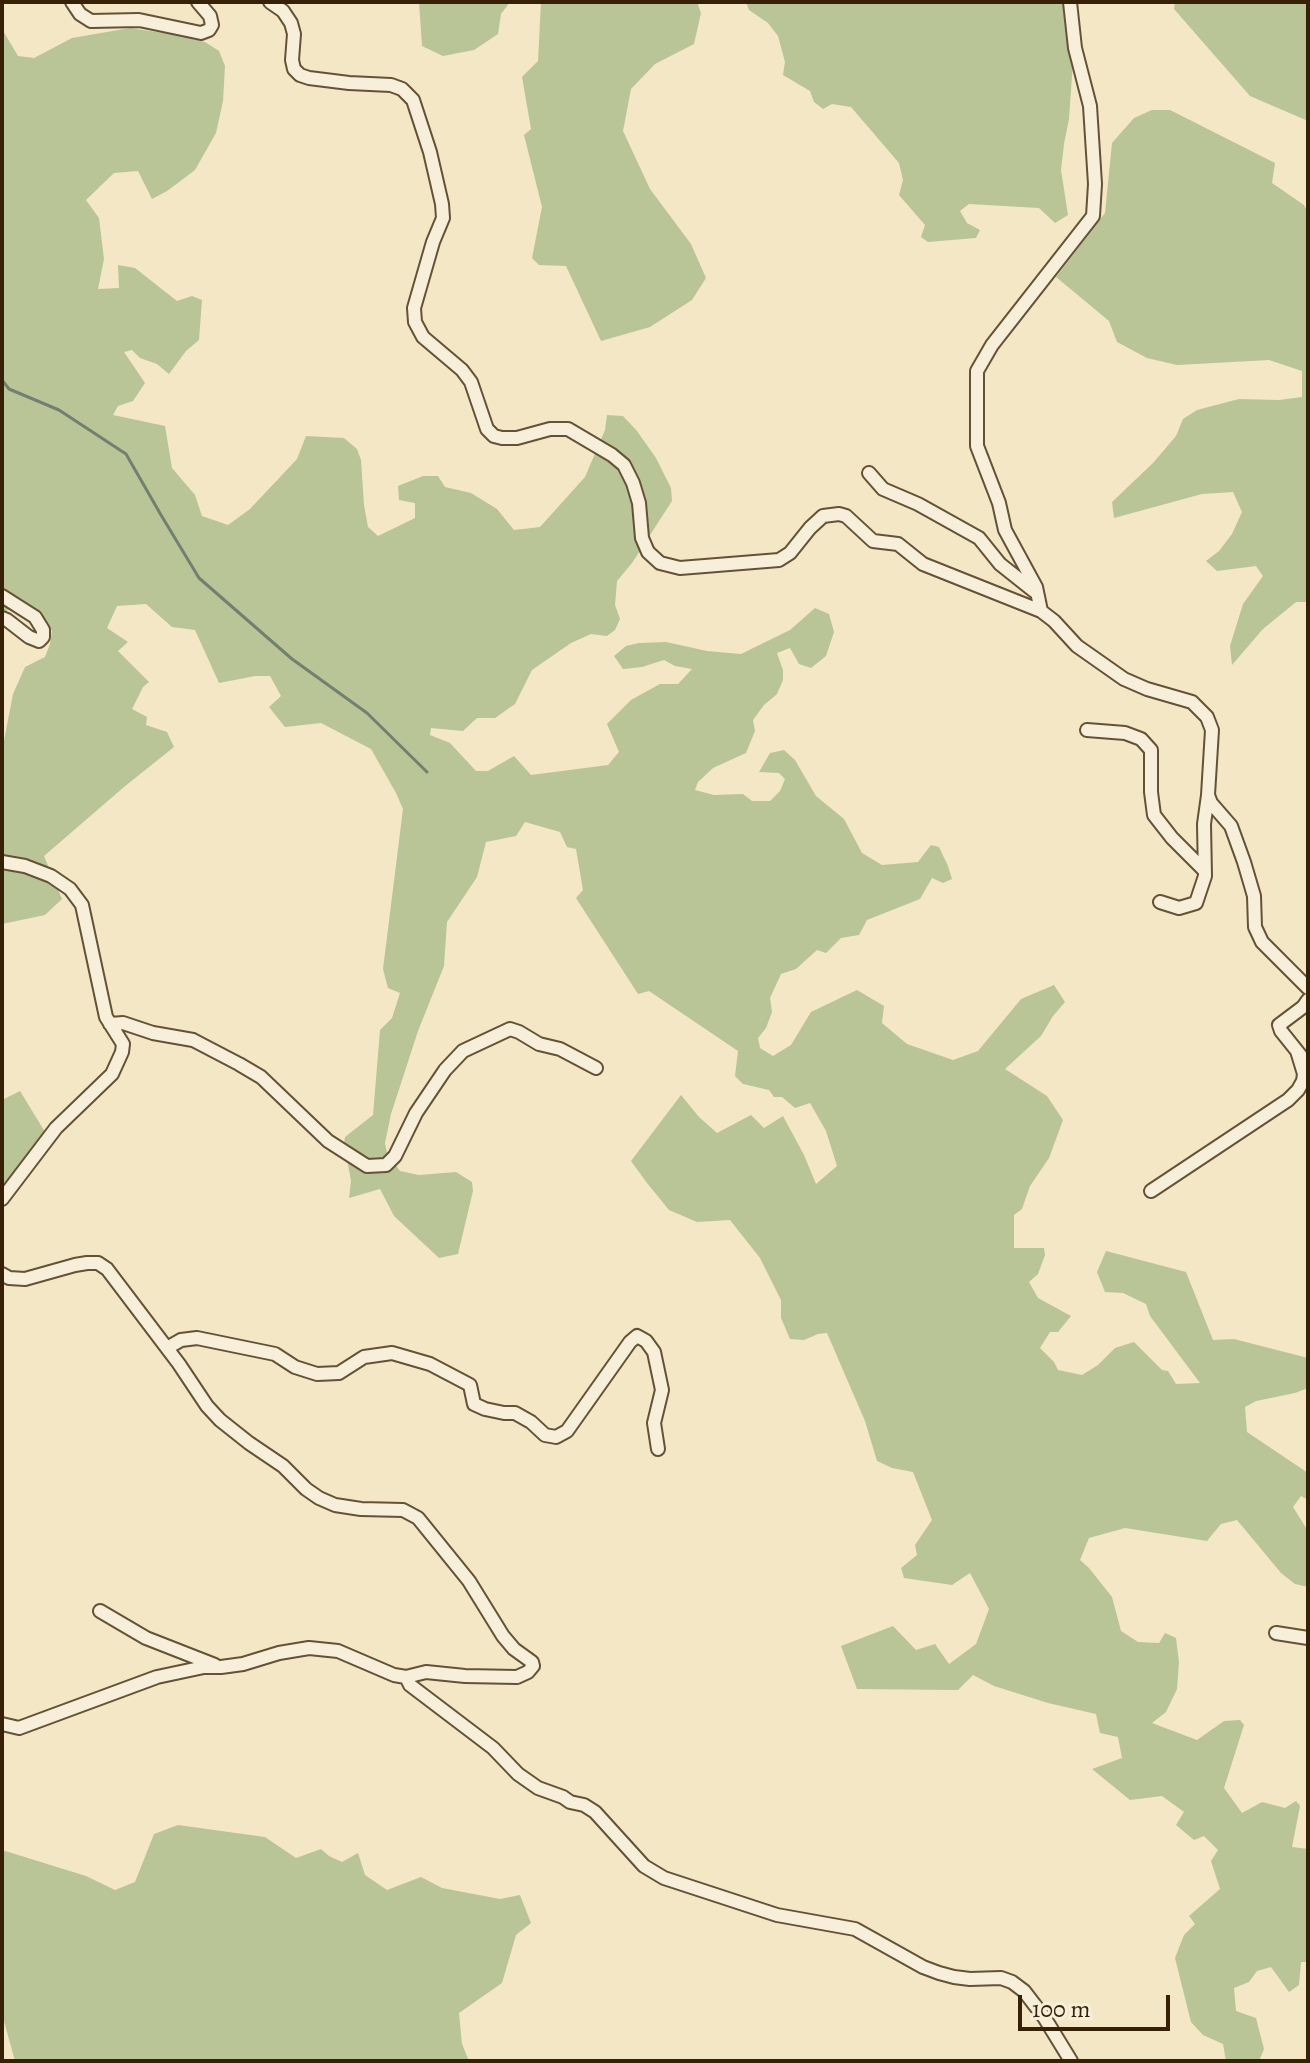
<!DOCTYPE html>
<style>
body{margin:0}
#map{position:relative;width:1310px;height:2063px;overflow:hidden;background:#f3e7c5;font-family:Alegreya,serif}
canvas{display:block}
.frame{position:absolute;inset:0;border:4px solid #362107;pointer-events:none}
.scale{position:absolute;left:1018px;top:1995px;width:152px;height:36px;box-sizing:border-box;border:4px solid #362107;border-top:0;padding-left:10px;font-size:24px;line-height:28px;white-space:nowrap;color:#362107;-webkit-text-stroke:6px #f7efd9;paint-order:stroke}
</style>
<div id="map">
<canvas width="1310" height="2063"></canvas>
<div class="frame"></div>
<div class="scale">100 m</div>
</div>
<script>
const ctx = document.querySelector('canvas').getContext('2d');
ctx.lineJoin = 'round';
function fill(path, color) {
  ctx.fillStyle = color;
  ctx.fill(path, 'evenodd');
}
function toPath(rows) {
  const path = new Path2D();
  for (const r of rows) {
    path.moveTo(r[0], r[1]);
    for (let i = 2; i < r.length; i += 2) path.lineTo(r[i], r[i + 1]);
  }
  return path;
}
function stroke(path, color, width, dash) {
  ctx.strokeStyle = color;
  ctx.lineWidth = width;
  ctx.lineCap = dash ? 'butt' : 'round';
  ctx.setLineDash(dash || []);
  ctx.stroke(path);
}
fill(toPath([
 [419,2,510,2,501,14,498,34,474,50,443,56,422,46],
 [541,2,697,2,701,13,694,44,655,64,631,89,623,131,650,189,691,244,706,278,692,300,650,327,601,341,566,266,539,265,532,258,542,207,524,135,531,129,522,77,538,61],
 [746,2,1065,2,1073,61,1069,119,1064,144,1061,170,1068,215,1055,223,1039,208,969,204,960,211,967,223,980,230,976,238,928,242,921,237,925,225,899,195,903,180,899,163,851,107,832,104,823,109,814,102,810,91,783,75,785,62,778,36,768,23,749,10],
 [1175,2,1308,2,1308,121,1250,96,1174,9],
 [130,28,177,35,205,42,219,51,225,66,223,101,216,133,195,170,167,191,152,199,138,171,114,173,86,200,99,218,104,259,98,289,119,288,118,265,135,268,177,301,192,296,202,300,199,340,186,351,169,374,157,364,140,358,132,350,124,352,145,383,133,401,118,406,113,415,165,426,172,468,195,495,202,516,228,525,250,509,297,459,306,436,344,438,357,449,361,460,364,505,368,527,378,536,415,518,415,503,399,500,398,486,423,476,438,476,445,487,471,493,497,509,514,530,540,527,585,477,605,430,607,415,623,416,637,431,656,458,671,488,672,501,632,563,617,581,615,605,620,619,615,630,607,636,591,634,571,643,532,670,515,704,495,718,477,718,463,731,431,728,430,735,450,743,476,771,488,771,514,756,531,775,608,765,619,752,607,724,631,700,660,684,678,684,692,669,675,666,664,660,642,667,623,669,614,656,626,646,639,643,666,642,707,651,741,654,790,630,815,608,829,614,834,632,826,656,811,668,799,664,790,648,777,653,783,670,783,680,777,694,764,705,753,720,755,731,746,753,713,768,698,782,695,790,714,795,743,794,752,801,770,801,780,791,785,779,779,773,759,772,770,753,784,750,795,760,816,796,844,819,862,853,882,865,918,862,931,845,939,847,948,866,952,879,943,883,932,878,920,899,867,920,859,935,841,938,826,953,817,950,796,969,781,974,770,998,772,1012,766,1028,758,1038,760,1048,773,1056,791,1045,811,1012,857,990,884,1006,882,1023,907,1044,953,1060,978,1051,1021,999,1054,985,1065,1002,1053,1016,1041,1036,1005,1069,1047,1096,1063,1120,1049,1158,1030,1186,1022,1209,1014,1215,1014,1248,1044,1248,1045,1255,1038,1274,1029,1282,1038,1298,1071,1316,1058,1332,1050,1332,1040,1348,1054,1362,1058,1370,1082,1375,1098,1365,1115,1348,1134,1342,1162,1370,1168,1371,1176,1384,1200,1383,1150,1316,1146,1304,1123,1293,1105,1292,1097,1272,1106,1251,1186,1272,1213,1340,1234,1339,1308,1358,1308,1388,1295,1393,1256,1401,1245,1407,1247,1432,1308,1473,1308,1500,1301,1496,1293,1507,1308,1531,1308,1587,1295,1584,1281,1573,1237,1520,1221,1524,1207,1541,1125,1528,1089,1538,1080,1560,1089,1568,1112,1597,1121,1631,1138,1642,1159,1643,1165,1633,1176,1638,1179,1662,1177,1689,1166,1712,1152,1723,1197,1740,1224,1721,1240,1720,1244,1725,1224,1788,1242,1813,1262,1802,1285,1808,1296,1801,1300,1806,1292,1847,1308,1849,1308,1962,1301,1962,1299,1985,1289,1992,1271,1967,1257,1971,1249,1982,1234,1988,1236,2011,1256,2018,1264,2049,1259,2061,1226,2061,1223,2044,1203,2035,1191,2022,1175,1958,1184,1935,1195,1924,1189,1916,1220,1889,1211,1861,1218,1850,1204,1836,1194,1840,1176,1825,1184,1812,1162,1796,1130,1800,1092,1769,1122,1758,1118,1737,1100,1733,1096,1714,1048,1703,994,1686,973,1675,958,1690,857,1689,841,1646,893,1626,916,1650,935,1644,949,1664,976,1644,989,1609,970,1573,952,1585,904,1578,901,1568,917,1555,915,1545,932,1520,913,1472,892,1468,877,1461,865,1421,827,1333,818,1334,804,1340,790,1339,781,1318,781,1300,760,1258,730,1220,697,1222,669,1210,647,1183,631,1161,681,1095,699,1117,717,1133,751,1115,764,1128,783,1116,804,1155,816,1184,837,1166,826,1131,810,1103,795,1108,782,1097,774,1097,769,1090,743,1084,735,1076,738,1051,649,991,638,994,576,898,583,890,576,849,567,847,560,832,525,822,516,836,486,842,477,877,447,922,444,966,418,1031,391,1114,385,1143,387,1153,400,1171,419,1175,456,1172,472,1182,473,1191,458,1254,439,1258,394,1216,380,1189,349,1198,351,1181,344,1143,345,1137,373,1115,380,1030,392,1018,400,993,388,988,383,969,403,809,396,793,371,749,321,723,285,727,269,707,281,696,270,676,255,676,219,683,195,630,172,627,146,604,117,606,107,628,128,642,118,651,149,682,143,687,132,709,147,717,146,725,167,732,174,747,124,787,44,856,62,899,45,915,2,924,2,751,13,694,25,667,45,657,50,644,52,631,43,619,30,609,7,610,2,627,2,29,18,56,34,58,72,38],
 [1152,110,1170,110,1275,163,1272,183,1304,205,1308,213,1308,602,1296,602,1263,629,1232,665,1230,646,1243,604,1263,576,1256,566,1217,571,1206,561,1219,551,1232,534,1242,512,1233,492,1202,494,1114,518,1112,502,1153,463,1176,436,1183,419,1197,410,1239,399,1279,400,1302,397,1302,371,1269,360,1177,365,1147,358,1117,342,1109,321,1056,277,1105,213,1112,143,1134,118],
 [20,1091,45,1132,2,1190,2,1100],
 [178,1825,265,1837,296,1858,321,1849,329,1856,342,1862,358,1853,365,1875,387,1890,421,1877,442,1888,500,1899,520,1895,531,1923,516,1935,502,1983,459,2013,462,2044,469,2061,15,2061,2,2014,2,1850,86,1876,115,1890,135,1882,154,1834]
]), '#b9c596');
stroke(toPath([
 [2,380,9,389,59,410,126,454,161,515,199,578,292,659,367,713,427,772]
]), '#73806f', 3);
const street = toPath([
 [72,2,80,14,91,21,139,20,201,33,209,30,212,25,210,16,198,2],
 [270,2,283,11,291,23,294,34,292,60,294,69,300,75,309,78,349,83,391,85,402,89,413,100,430,152,442,204,443,218,433,242,414,308,415,322,423,337,462,370,471,382,487,429,494,436,502,438,517,438,550,429,568,429,612,455,624,465,633,483,639,503,642,538,648,552,660,563,680,568,779,560,790,553,810,528,823,516,839,514,846,516,873,541,898,544,923,564,1041,611,1054,621,1077,646,1124,679,1147,689,1192,702,1207,717,1212,730,1208,795,1211,803,1231,826,1244,862,1254,896,1255,927,1262,942,1308,988],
 [869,473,883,489,918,504,979,538,1000,564,1034,591],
 [2,596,35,617,43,630,43,637,39,641,29,637,7,620,2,618],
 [1041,611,1036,587,1005,530,999,503,977,446,977,371,992,345,1093,216,1095,184,1090,106,1075,48,1070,2],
 [1087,730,1125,733,1141,739,1151,750,1151,792,1154,815,1172,838,1205,871],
 [2,862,25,866,51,876,70,889,82,905,106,1017,123,1044,122,1052,112,1074,56,1128,2,1199],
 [1160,902,1179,908,1196,903,1205,876,1204,824,1208,795],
 [110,1024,123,1023,153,1033,193,1040,239,1064,261,1077,328,1141,367,1166,386,1165,395,1156,416,1113,445,1070,463,1051,510,1029,519,1032,539,1044,560,1049,596,1068],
 [1301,1056,1281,1031,1279,1025,1303,1007,1308,1000],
 [1151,1191,1288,1100,1298,1090,1303,1081,1304,1074,1297,1051],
 [2,1274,9,1278,25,1279,75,1265,87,1263,98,1263,107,1269,179,1364,207,1406,220,1420,249,1443,283,1466,306,1489,319,1498,335,1505,361,1509,403,1510,418,1518,469,1581,503,1636,514,1649,532,1662,533,1666,528,1672,517,1677,465,1676,426,1672,406,1677,394,1675,338,1651,309,1648,279,1653,243,1664,221,1667,204,1667,157,1677,19,1728,2,1724],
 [167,1348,181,1340,197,1338,275,1354,295,1367,317,1374,339,1373,364,1357,392,1353,430,1364,470,1385,474,1404,485,1409,504,1413,515,1413,531,1422,545,1435,556,1437,567,1431,630,1342,637,1336,646,1341,654,1352,662,1390,654,1423,658,1449],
 [100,1611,146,1638,215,1665],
 [1276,1633,1308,1638],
 [406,1677,410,1685,493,1748,518,1774,538,1788,563,1797,570,1802,584,1805,595,1812,644,1866,664,1878,777,1915,855,1929,923,1967,939,1973,954,1977,970,1979,1001,1978,1012,1982,1024,1991,1044,2017,1071,2061]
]);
stroke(street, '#655236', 16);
stroke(street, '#f7efd9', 12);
</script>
